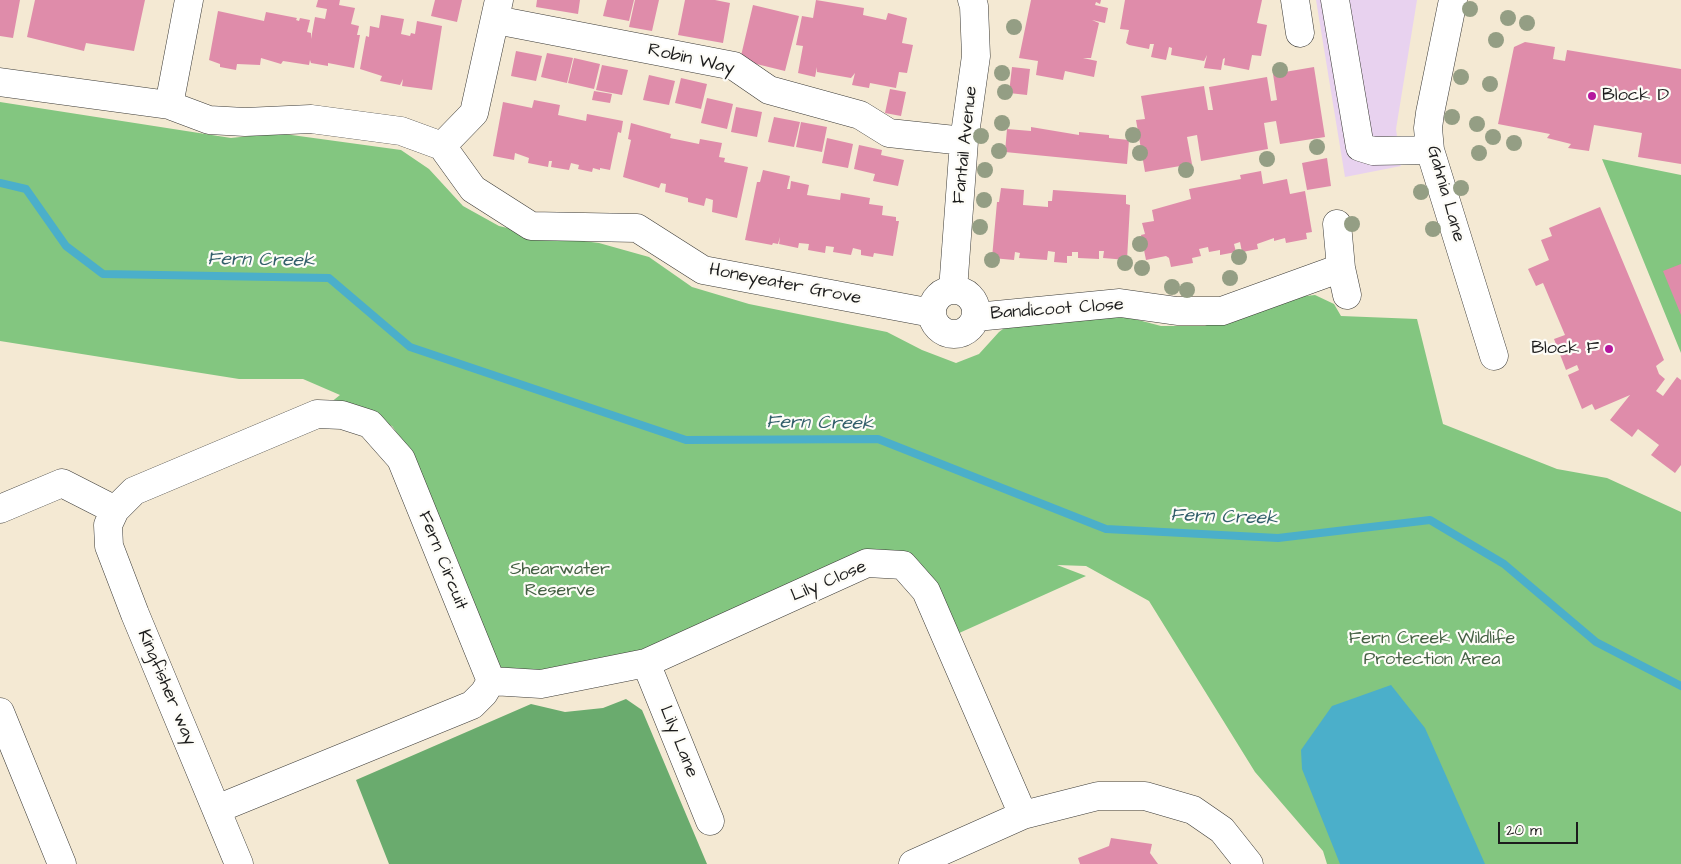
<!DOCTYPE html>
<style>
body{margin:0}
#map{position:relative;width:1681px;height:864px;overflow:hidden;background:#f4e9d3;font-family:"Architects Daughter",sans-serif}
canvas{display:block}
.scale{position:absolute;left:1498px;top:822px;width:80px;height:22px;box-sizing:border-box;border:2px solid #1c1c1c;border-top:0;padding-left:6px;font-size:15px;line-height:18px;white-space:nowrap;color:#1c1c1c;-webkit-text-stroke:4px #fdfcf7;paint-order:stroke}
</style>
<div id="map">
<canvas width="1681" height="864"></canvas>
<div class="scale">20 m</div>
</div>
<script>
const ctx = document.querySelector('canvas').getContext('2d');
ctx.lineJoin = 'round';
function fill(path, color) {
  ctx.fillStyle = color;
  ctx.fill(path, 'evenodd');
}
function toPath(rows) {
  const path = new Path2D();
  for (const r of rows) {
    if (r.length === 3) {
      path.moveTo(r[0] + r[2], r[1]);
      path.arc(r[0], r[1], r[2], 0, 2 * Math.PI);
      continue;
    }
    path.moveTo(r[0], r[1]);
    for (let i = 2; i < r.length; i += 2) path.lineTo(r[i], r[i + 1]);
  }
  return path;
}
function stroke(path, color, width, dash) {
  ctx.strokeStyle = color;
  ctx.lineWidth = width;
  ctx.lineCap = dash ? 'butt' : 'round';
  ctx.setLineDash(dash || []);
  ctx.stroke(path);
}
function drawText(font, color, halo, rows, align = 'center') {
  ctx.font = font + ' "Architects Daughter",sans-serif';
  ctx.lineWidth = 4.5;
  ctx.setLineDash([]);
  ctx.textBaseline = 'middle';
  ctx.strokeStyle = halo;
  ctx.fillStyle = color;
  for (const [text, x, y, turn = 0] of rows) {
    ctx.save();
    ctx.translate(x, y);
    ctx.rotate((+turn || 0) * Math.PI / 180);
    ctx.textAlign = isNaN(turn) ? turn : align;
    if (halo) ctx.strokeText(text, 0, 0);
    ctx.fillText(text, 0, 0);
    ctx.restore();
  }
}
fill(toPath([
 [1316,0,1417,0,1396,129,1401,166,1345,177]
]), '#e8d2ef');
fill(toPath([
 [0,102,231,138,277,133,401,150,429,169,463,206,499,226,537,235,599,243,649,257,692,287,749,304,887,332,922,350,956,363,979,354,999,332,1015,320,1105,315,1127,317,1161,326,1205,326,1229,313,1267,300,1315,295,1334,304,1341,316,1417,319,1443,424,1557,469,1607,478,1681,512,1681,864,1327,864,1323,851,1255,772,1149,601,1086,566,1057,565,1086,576,957,634,915,561,641,654,539,674,499,668,457,559,409,450,392,426,330,403,340,395,303,379,239,379,0,341],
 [1602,159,1681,175,1681,353]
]), '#83c680');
fill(toPath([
 [626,699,642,710,707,864,389,864,356,780,531,704,565,712,603,708]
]), '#6aab6e');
fill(toPath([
 [1391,685,1425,728,1485,864,1340,864,1302,769,1301,750,1332,706]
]), '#4bafca');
stroke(toPath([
 [0,183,26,189,66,246,103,274,329,278,410,347,686,440,878,439,1106,529,1278,538,1430,520,1504,564,1596,642,1681,686]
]), '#4bafca', 8);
fill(toPath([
 [0,0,20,0,13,38,0,36],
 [35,0,145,0,134,51,86,43,84,51,27,37],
 [318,0,340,0,339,5,355,8,351,24,359,26,357,35,360,35,354,68,328,63,328,66,311,63,310,60,309,65,283,61,281,64,261,58,260,65,237,64,236,70,220,67,220,64,209,60,218,11,264,21,266,12,297,18,296,20,299,21,300,18,310,20,307,32,311,33,311,39,315,17,325,19,327,9,316,7],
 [435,0,462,0,457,22,431,16],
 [537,0,580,0,578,14,536,7],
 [607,0,634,0,629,21,603,16],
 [635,0,659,0,652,31,629,27],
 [685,0,715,0,730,3,723,43,678,35],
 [816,0,864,8,863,15,886,20,888,13,907,18,902,43,913,45,907,73,899,72,896,88,870,83,869,88,852,85,855,73,851,78,817,72,817,67,815,77,798,73,803,46,796,45,802,16,813,18],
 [1031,0,1101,0,1100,4,1096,2,1095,5,1108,8,1105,23,1092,20,1099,23,1091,58,1083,58,1097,61,1094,77,1065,71,1063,80,1036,75,1038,61,1019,58],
 [1125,0,1262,0,1257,23,1267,25,1261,56,1252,55,1249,70,1224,65,1225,58,1223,59,1221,70,1204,68,1207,55,1204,61,1171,55,1172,48,1169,47,1166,60,1151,57,1154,44,1150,44,1149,49,1129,45,1126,43,1129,30,1120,29],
 [753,5,799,16,785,71,740,60],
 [381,15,404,19,401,34,410,36,411,33,415,34,417,21,442,26,432,90,402,86,403,79,400,85,380,81,382,76,360,69,366,36,369,37,370,26,379,28],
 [1525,42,1555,47,1553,59,1565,61,1567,50,1681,69,1681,164,1638,157,1642,133,1594,125,1589,151,1568,148,1571,144,1547,138,1550,134,1498,124,1514,47],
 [516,51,542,56,536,81,511,76],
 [547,53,573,58,567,83,541,77],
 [574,58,600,64,594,89,568,83],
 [602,65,628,70,622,95,596,90],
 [1012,67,1030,69,1027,95,1009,93],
 [1314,67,1325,137,1280,144,1276,121,1264,123,1268,149,1201,161,1197,135,1187,137,1192,164,1145,172,1136,120,1145,119,1141,96,1204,86,1208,110,1213,110,1209,87,1267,77,1271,101,1277,100,1273,74],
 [649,75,675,81,669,105,643,100],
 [681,78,707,84,701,109,675,103],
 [890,89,906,92,901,116,885,113],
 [594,91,612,94,610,103,592,100],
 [707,98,733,104,727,129,701,123],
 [534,100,560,105,558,115,586,121,587,114,623,121,621,133,618,132,610,170,600,168,600,170,593,168,592,172,578,169,579,165,571,163,569,170,551,167,552,161,549,161,548,167,528,163,529,158,515,153,514,160,493,156,503,102,532,108],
 [736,107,762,112,757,137,731,132],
 [774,117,800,122,794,147,768,142],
 [801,122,827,127,822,152,796,147],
 [631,123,671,134,670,138,699,144,700,139,722,143,719,157,725,158,724,162,748,167,737,218,712,212,713,200,706,198,704,206,688,202,688,198,665,192,666,184,661,183,659,188,623,177,631,140,628,139],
 [1031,127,1079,135,1079,132,1109,135,1109,138,1129,140,1127,164,1005,152,1007,129,1031,131],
 [827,138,853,144,848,168,822,163],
 [859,145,882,150,881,155,904,160,898,186,873,181,875,174,854,169],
 [1327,158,1331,186,1307,190,1302,163],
 [763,170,790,176,787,189,790,189,791,181,809,185,807,195,840,200,841,193,870,198,869,204,883,206,882,215,896,217,896,221,899,221,893,256,874,253,873,257,861,255,861,250,853,248,851,255,833,252,834,247,826,246,825,253,808,250,809,244,799,243,798,248,779,244,780,237,778,244,773,243,772,245,745,240,757,182,760,182],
 [1261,171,1263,184,1287,179,1290,194,1305,191,1312,232,1306,233,1307,239,1286,243,1285,238,1274,241,1274,238,1257,244,1258,249,1242,252,1240,242,1234,244,1236,252,1220,255,1220,250,1209,252,1208,247,1199,249,1201,256,1192,258,1193,263,1171,267,1169,258,1166,256,1146,260,1141,235,1145,234,1142,223,1154,221,1152,210,1191,199,1189,189,1241,179,1240,175],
 [1001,188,1024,190,1023,205,1048,207,1048,201,1052,201,1053,190,1126,195,1126,204,1130,205,1127,260,1103,258,1104,251,1099,251,1099,259,1078,258,1078,252,1072,252,1072,256,1067,256,1067,263,1054,262,1055,252,1048,251,1047,260,1019,258,1020,253,1015,252,1014,260,992,258,997,202,999,202],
 [1600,207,1664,360,1656,366,1659,374,1665,379,1656,391,1663,396,1677,377,1681,380,1681,465,1675,473,1651,455,1659,445,1638,429,1632,437,1610,420,1630,395,1595,410,1592,404,1582,409,1568,375,1579,370,1577,365,1566,370,1554,339,1565,335,1543,283,1536,286,1528,269,1549,260,1541,240,1552,236,1549,228],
 [1681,264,1681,315,1663,271],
 [1111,838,1152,844,1150,853,1158,864,1080,864,1078,858,1109,846]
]), '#df8caa');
const minor = toPath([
 [1295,0,1300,33],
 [1335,0,1360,147,1373,151,1430,150],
 [1453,0,1430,113,1428,128,1430,150,1494,356],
 [496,20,734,66,769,90,860,115,889,133,964,141],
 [0,82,169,105,209,120,245,122,311,119,401,131,442,146,473,189,531,226,637,228,703,270,932,313],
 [169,105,189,0],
 [442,146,474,113,499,0],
 [1337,224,1341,268,1347,295],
 [953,290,964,141,976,56,974,6,972,0],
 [954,312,22],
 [976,317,1120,303,1177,311,1222,311,1341,268],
 [0,509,62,483,115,510],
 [646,663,710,821],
 [491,681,541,684,646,663,867,563,903,565,926,591,1023,815],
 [0,712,62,864],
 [217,809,472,705,484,693,491,681,401,459,370,424,342,415,317,414,134,491,115,510,108,525,109,546,135,614,239,864],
 [913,864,1023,815,1098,796,1145,796,1193,810,1222,830,1249,864]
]);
stroke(minor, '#3c3b37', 29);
stroke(minor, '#fff', 28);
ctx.fillStyle = '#949e84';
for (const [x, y] of [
 [1470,9],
 [1508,18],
 [1527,23],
 [1014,27],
 [1496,40],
 [1280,70],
 [1002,73],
 [1461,77],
 [1490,84],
 [1005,92],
 [1452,117],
 [1002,123],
 [1477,124],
 [1133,135],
 [981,136],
 [1493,137],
 [1514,143],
 [1317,147],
 [999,151],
 [1140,153],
 [1479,153],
 [1267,159],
 [985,170],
 [1186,170],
 [1461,188],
 [1421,192],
 [984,200],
 [1352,224],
 [980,227],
 [1433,229],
 [1140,244],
 [1239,257],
 [992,260],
 [1125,263],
 [1142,268],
 [1230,278],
 [1172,287],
 [1187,290]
]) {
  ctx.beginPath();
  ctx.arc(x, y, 8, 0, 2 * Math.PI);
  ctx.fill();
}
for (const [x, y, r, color] of [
 [1592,96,5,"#b5179e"],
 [1609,349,5,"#b5179e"]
]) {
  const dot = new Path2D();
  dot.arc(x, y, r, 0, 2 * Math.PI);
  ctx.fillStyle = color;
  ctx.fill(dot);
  stroke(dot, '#fdfcf7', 2);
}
drawText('18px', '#1c1c1c', '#fdfcf7', [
 ["Robin Way",691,60,13],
 ["Fantail Avenue",966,145,-84],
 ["Gahnia Lane",1445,194,74],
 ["Honeyeater Grove",785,285,11],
 ["Bandicoot Close",1057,310,-4],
 ["Fern Circuit",442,561,68],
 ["Lily Close",829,582,-23],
 ["Kingfisher way",166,688,67],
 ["Lily Lane",678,742,68]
]);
drawText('18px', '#1c1c1c', '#fdfcf7', [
 ["Block D",1602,96],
 ["Block F",1599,349,"right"]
], 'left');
drawText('18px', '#456044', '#fdfcf7', [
 ["Shearwater",560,570],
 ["Reserve",560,591],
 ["Fern Creek Wildlife",1432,639],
 ["Protection Area",1432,660]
]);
drawText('italic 19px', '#315e6a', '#fdfcf7', [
 ["Fern Creek",261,261,1],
 ["Fern Creek",820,424,1],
 ["Fern Creek",1224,518,2]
]);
</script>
